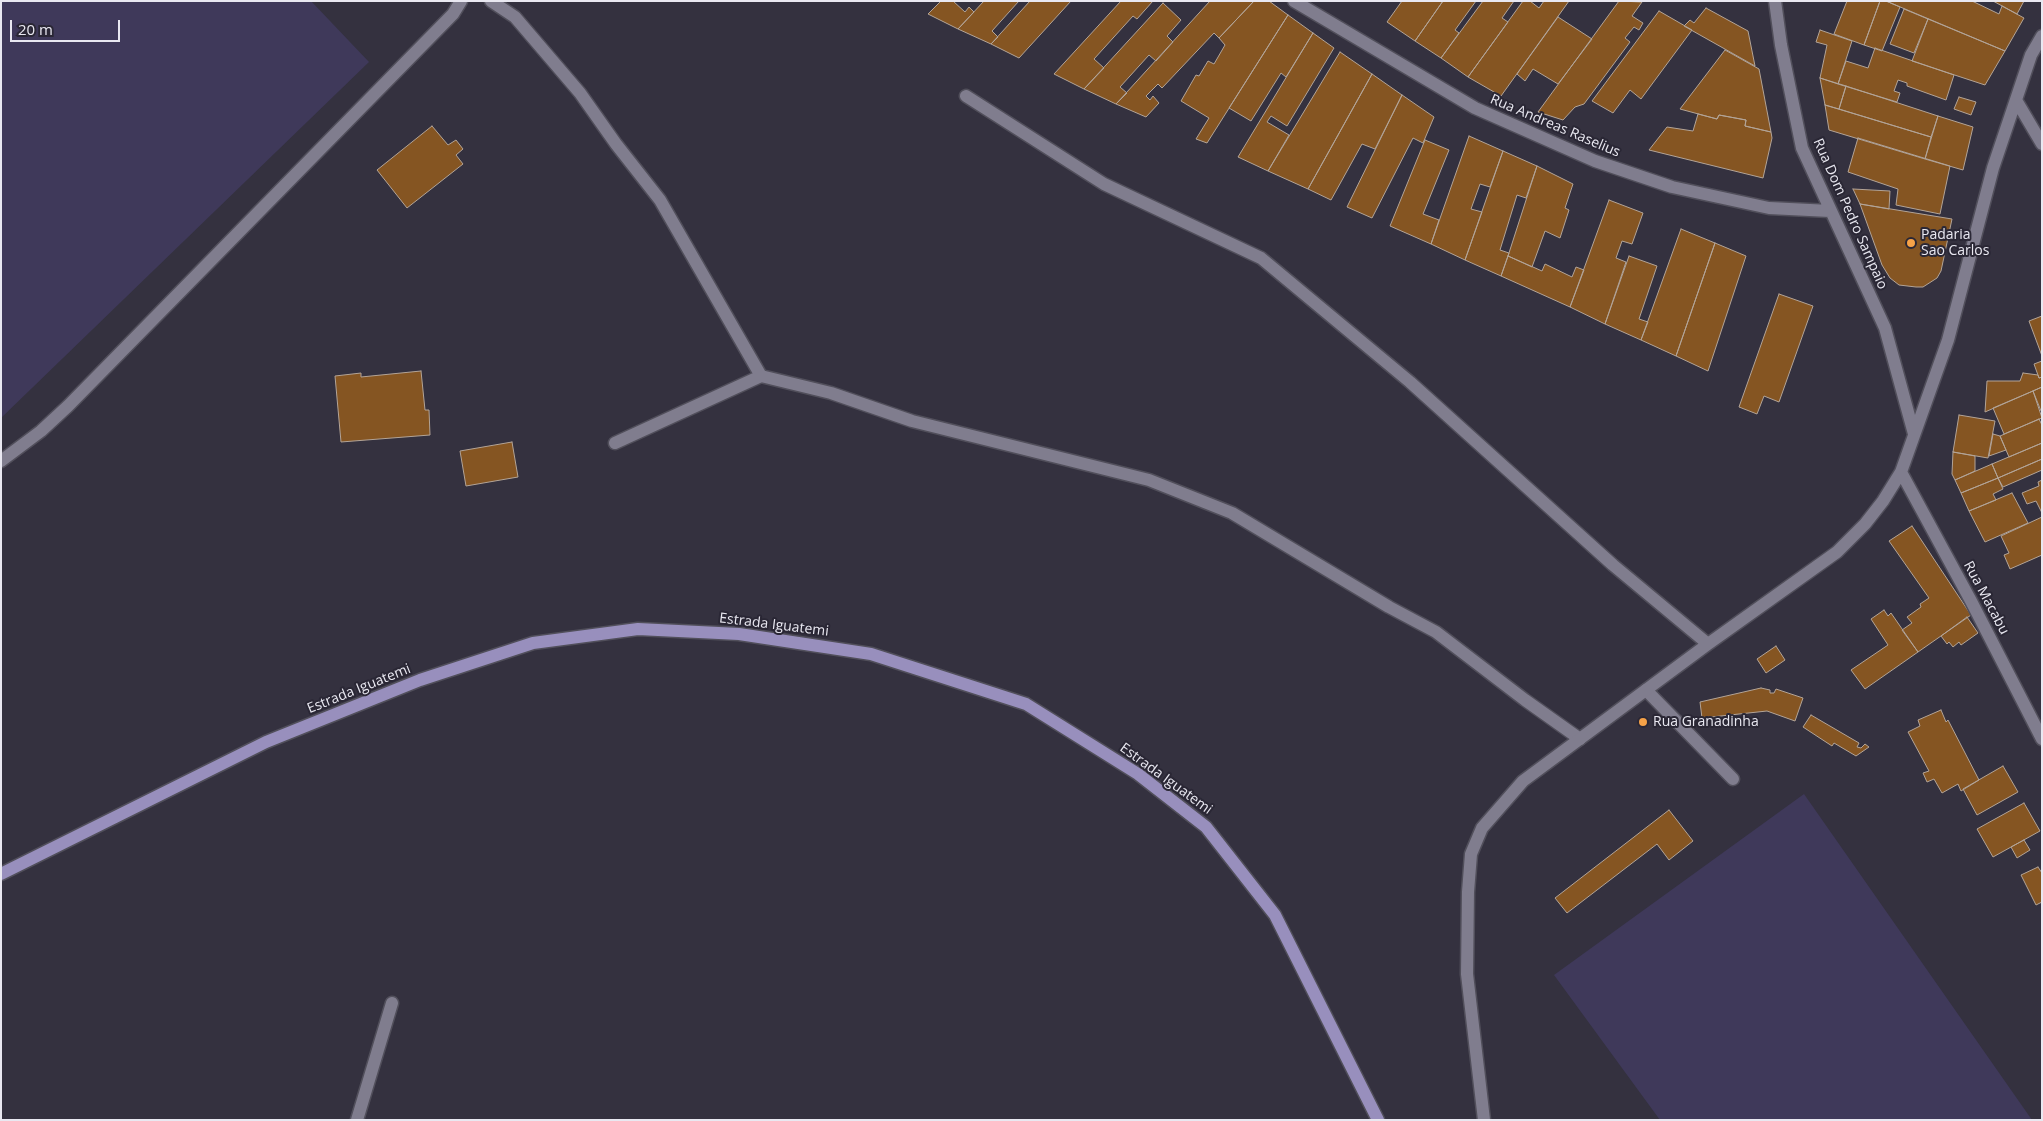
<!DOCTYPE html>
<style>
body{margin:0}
#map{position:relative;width:2043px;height:1121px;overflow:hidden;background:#34313f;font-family:"Open Sans",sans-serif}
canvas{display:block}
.frame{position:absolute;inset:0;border:2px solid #e9e8f1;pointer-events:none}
.scale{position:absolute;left:10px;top:20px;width:110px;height:22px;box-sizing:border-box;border:2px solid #e9e8f1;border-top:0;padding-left:6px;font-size:15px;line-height:18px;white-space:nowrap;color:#e9e8f1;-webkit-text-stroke:4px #2a2735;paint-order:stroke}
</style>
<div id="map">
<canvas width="2043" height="1121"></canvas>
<div class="frame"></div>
<div class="scale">20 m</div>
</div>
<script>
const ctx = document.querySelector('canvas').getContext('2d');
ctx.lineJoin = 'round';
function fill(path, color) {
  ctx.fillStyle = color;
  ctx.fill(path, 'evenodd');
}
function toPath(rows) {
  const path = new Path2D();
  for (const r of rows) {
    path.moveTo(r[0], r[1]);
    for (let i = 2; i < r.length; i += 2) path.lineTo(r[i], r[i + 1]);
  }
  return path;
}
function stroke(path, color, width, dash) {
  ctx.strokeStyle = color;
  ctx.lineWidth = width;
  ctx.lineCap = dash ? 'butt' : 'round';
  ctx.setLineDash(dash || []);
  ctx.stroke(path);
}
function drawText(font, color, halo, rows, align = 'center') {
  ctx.font = font + ' "Open Sans",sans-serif';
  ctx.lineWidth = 4;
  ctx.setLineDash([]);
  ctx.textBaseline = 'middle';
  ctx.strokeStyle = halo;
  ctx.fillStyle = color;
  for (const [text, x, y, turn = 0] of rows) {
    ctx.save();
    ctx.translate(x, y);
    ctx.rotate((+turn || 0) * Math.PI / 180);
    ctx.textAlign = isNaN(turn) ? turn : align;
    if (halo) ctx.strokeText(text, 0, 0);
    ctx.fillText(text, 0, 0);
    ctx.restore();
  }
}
fill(toPath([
 [1,1,311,1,369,62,1,418],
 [1804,794,2032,1120,1660,1120,1554,975]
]), '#3f395a');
const building = toPath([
 [941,1,953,1,965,12,969,7,974,12,958,29,928,14,941,1],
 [984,1,1019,1,992,31,998,37,991,44,958,29,984,1],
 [1030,1,1071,1,1019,58,991,44,1030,1],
 [1121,1,1153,1,1137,19,1133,16,1094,59,1104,68,1084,89,1054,74,1121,1],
 [1210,1,1254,1,1219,38,1214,33,1162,88,1158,84,1146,96,1150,100,1153,96,1159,103,1146,117,1116,104,1210,1],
 [1254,1,1269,1,1288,15,1207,143,1196,139,1209,118,1181,101,1196,75,1199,76,1208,61,1214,64,1225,45,1219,38,1254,1],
 [1402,1,1443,1,1415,41,1387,22,1402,1],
 [1443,1,1476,1,1455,30,1459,33,1441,58,1415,41,1443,1],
 [1483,1,1514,1,1502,18,1508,22,1468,77,1441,58,1483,1],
 [1523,1,1530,1,1539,8,1544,1,1569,1,1501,96,1468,77,1523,1],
 [1619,1,1642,2,1632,16,1643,23,1639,30,1634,27,1625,38,1630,42,1584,104,1575,107,1563,120,1538,112,1619,1],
 [1847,1,1880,1,1864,45,1834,34,1847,1],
 [1880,1,1886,1,1900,7,1882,51,1864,45,1880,1],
 [1886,1,1972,1,1999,14,2002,6,2024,18,2005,51,1886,1],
 [1993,1,2024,1,2017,14,1993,1],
 [1163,3,1181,20,1167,36,1173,42,1156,61,1149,55,1120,87,1127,93,1116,104,1084,89,1163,3],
 [1706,8,1748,31,1755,66,1684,26,1690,20,1694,23,1706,8],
 [1904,9,1928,19,1914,53,1890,44,1904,9],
 [1659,11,1692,30,1641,99,1630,90,1613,113,1592,101,1659,11],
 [1288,15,1313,33,1286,77,1281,73,1251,121,1229,108,1288,15],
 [1558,17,1592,39,1558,84,1533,69,1525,81,1517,74,1558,17],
 [1928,19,2005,51,1985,85,1912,61,1928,19],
 [1820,30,1852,41,1838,84,1820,78,1827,45,1816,42,1820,30],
 [1313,33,1334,48,1287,126,1271,116,1267,122,1289,135,1268,171,1238,157,1313,33],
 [1875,48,1954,75,1946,100,1907,86,1907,83,1898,80,1894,91,1900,93,1897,102,1838,84,1846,61,1868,68,1875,48],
 [1725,50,1759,69,1771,132,1745,126,1746,120,1719,115,1717,119,1680,109,1725,50],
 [1340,52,1372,74,1308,189,1268,171,1340,52],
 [1372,74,1402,95,1375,149,1362,144,1331,200,1308,189,1372,74],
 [1820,78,1846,86,1839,109,1825,105,1820,78],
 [1846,86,1938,116,1931,137,1839,109,1846,86],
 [1402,95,1434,117,1423,143,1413,138,1372,218,1347,207,1402,95],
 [1959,97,1976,102,1971,115,1954,109,1959,97],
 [1825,105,1931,137,1925,159,1829,130,1825,105],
 [1698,114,1717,119,1719,115,1746,120,1745,126,1771,132,1772,138,1763,178,1649,150,1667,127,1693,131,1698,114],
 [1938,116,1973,127,1963,170,1925,159,1938,116],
 [432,126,448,145,456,140,463,149,456,155,463,164,407,208,377,170,432,126],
 [1469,136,1503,151,1490,187,1480,184,1471,209,1482,212,1465,260,1431,244,1469,136],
 [1858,138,1950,166,1940,214,1896,205,1898,189,1848,172,1858,138],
 [1425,140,1449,150,1423,214,1439,220,1431,244,1390,226,1425,140],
 [1503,151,1537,166,1526,198,1517,195,1500,250,1509,253,1501,276,1465,260,1503,151],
 [1537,166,1573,184,1565,208,1569,210,1560,238,1545,231,1532,267,1508,256,1537,166],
 [1853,189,1890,191,1889,209,1860,204,1853,189],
 [1609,200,1643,213,1632,244,1622,241,1616,258,1626,262,1605,324,1570,307,1609,200],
 [1860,204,1952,219,1941,271,1937,278,1923,287,1916,287,1899,285,1890,278,1882,265,1860,204],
 [1681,229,1715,243,1676,356,1641,340,1681,229],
 [1715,243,1746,256,1708,371,1676,356,1715,243],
 [1508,256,1542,271,1545,264,1572,277,1576,267,1584,270,1570,307,1501,276,1508,256],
 [1629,256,1657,266,1639,319,1648,322,1641,340,1605,324,1629,256],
 [1779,294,1813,306,1779,402,1764,396,1757,414,1739,407,1779,294],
 [2042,316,2042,356,2029,321,2042,316],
 [2042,361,2042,377,2039,378,2034,364,2042,361],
 [421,371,425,410,429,410,430,435,341,442,335,376,361,373,361,377,421,371],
 [2023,373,2038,375,2039,378,2042,377,2042,387,1985,412,1987,381,2020,381,2023,373],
 [2042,387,2042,411,2041,411,2033,391,2042,387],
 [2033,391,2042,418,2004,434,1993,408,2033,391],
 [1959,415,1995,421,1988,458,1953,452,1959,415],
 [2039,419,2042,425,2042,443,2009,457,2000,436,2039,419],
 [1993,434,2000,436,2006,450,1989,456,1993,434],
 [512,442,518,477,466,486,460,451,512,442],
 [2042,443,2042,459,1998,478,1992,464,2042,443],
 [1953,452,1975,456,1975,471,1955,480,1952,474,1953,452],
 [2042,459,2042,470,2003,487,1998,478,2042,459],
 [1992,464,1998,478,1961,493,1955,480,1992,464],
 [1998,478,2003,489,1993,494,1996,500,1969,511,1961,493,1998,478],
 [2042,480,2042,513,2036,501,2027,504,2022,493,2039,486,2038,482,2042,480],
 [2012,493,2028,523,1985,542,1969,511,2012,493],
 [2042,517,2042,555,2010,569,2004,555,2009,553,2001,536,2042,517],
 [1912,526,1971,615,1918,652,1902,630,1912,623,1907,617,1921,607,1920,604,1929,598,1889,541,1912,526],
 [1884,610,1888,616,1891,613,1918,652,1865,689,1851,670,1888,645,1871,619,1884,610],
 [1967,617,1978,633,1961,645,1959,642,1953,647,1949,642,1947,644,1941,636,1967,617],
 [1776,646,1785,660,1766,673,1757,659,1776,646],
 [1761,688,1770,690,1770,693,1774,693,1776,689,1803,698,1795,721,1767,711,1702,718,1700,702,1761,688],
 [1941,710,1946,722,1948,720,1979,780,1961,791,1958,784,1942,793,1934,779,1927,782,1923,773,1929,771,1908,732,1920,726,1918,720,1941,710],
 [1811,715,1859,743,1857,747,1861,748,1865,744,1869,747,1856,756,1834,743,1832,746,1803,727,1811,715],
 [2003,766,2018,792,1977,815,1963,789,2003,766],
 [2024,803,2040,831,1993,857,1977,829,2024,803],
 [1669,810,1693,841,1669,860,1657,844,1567,913,1555,898,1669,810],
 [2024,840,2030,850,2017,858,2011,847,2024,840],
 [2038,867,2042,873,2042,902,2036,905,2021,875,2038,867]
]);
fill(building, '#855522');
stroke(building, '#b3a497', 1);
const lane = toPath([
 [491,1,515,17,580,93,616,144,660,200,761,376,831,393,912,421,1149,480,1232,513,1389,607,1436,632,1525,700,1580,739],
 [615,443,761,376],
 [1,461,41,431,68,406,453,14,461,1],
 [1646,690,1733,779],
 [357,1120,392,1003]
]);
const street = toPath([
 [1294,1,1475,108,1595,161,1672,187,1769,208,1830,211],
 [1775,1,1781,45,1802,148,1885,328,1914,434],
 [966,96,1104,184,1261,258,1410,382,1613,565,1708,644],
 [2016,100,2042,144],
 [1901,472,1971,601,2042,739],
 [1484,1120,1467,974,1468,892,1471,854,1482,828,1523,781,1708,644,1837,552,1865,524,1883,501,1901,472,1948,340,1993,168,2031,55,2042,36]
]);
const primary = toPath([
 [1,874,266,742,420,680,533,643,638,629,739,634,871,654,1026,704,1138,774,1206,827,1275,915,1378,1120]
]);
stroke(lane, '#514f5b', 15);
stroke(street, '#514f5b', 15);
stroke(primary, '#514f5b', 15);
stroke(lane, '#807d8e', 12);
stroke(street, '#807d8e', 12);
stroke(primary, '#988fbd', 12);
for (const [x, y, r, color] of [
 [1911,243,5,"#f6a248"],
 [1643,722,5,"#f6a248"]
]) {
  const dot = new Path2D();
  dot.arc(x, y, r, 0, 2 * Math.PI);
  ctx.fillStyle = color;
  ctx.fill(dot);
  stroke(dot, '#2a2735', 2);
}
drawText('14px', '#e9e8f1', '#2a2735', [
 ["Rua Andreas Raselius",1555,126,23],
 ["Rua Dom Pedro Sampaio",1850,214,66],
 ["Rua Macabu",1986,598,62],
 ["Estrada Iguatemi",774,625,7],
 ["Estrada Iguatemi",359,689,-22],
 ["Estrada Iguatemi",1166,779,36]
]);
drawText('14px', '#e9e8f1', '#2a2735', [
 ["Padaria",1921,235],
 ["Sao Carlos",1921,251],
 ["Rua Granadinha",1653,722]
], 'left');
</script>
